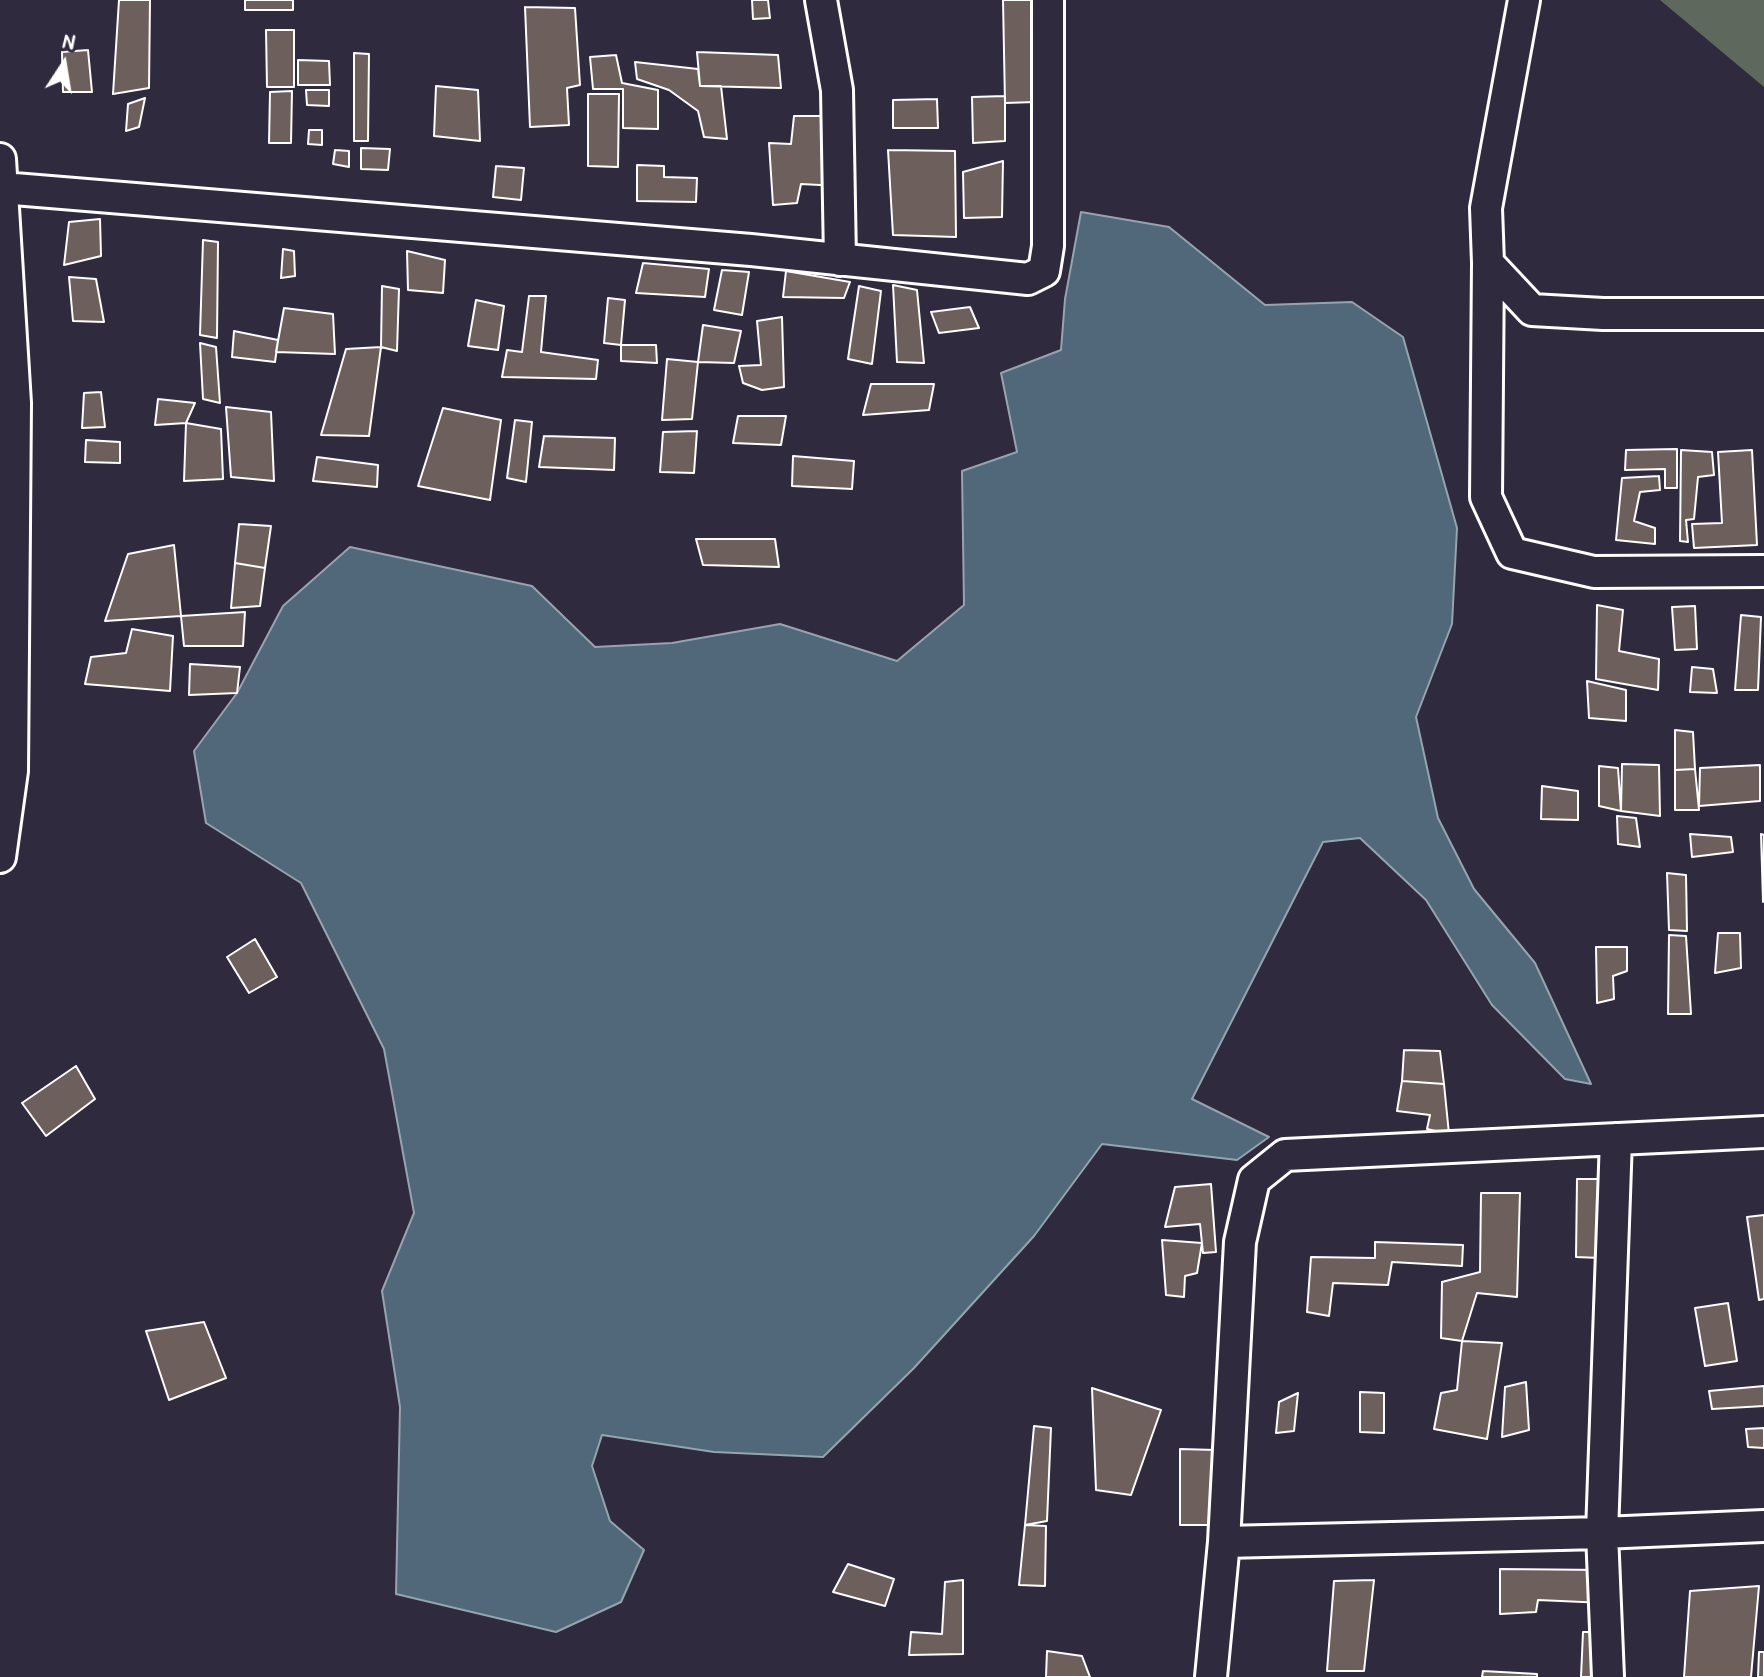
<!DOCTYPE html>
<style>
body{margin:0}
#map{position:relative;width:1764px;height:1677px;overflow:hidden;background:#2f2a3d;font-family:"Patrick Hand",sans-serif}
canvas{display:block}
.north{position:absolute;left:24px;top:24px;width:80px;height:80px;-webkit-text-stroke:6px #2f2a3d;paint-order:stroke;rotate:12deg;font-size:22px;font-weight:700;line-height:32px;text-align:center;color:#fff}
.north::after{content:'';display:block;margin:auto;width:28px;height:36px;background:#fff;clip-path:polygon(50% 0,100% 100%,50% 72%,0 100%)}
</style>
<div id="map">
<canvas width="1764" height="1677"></canvas>
<div class="north">N</div>
</div>
<script>
const ctx = document.querySelector('canvas').getContext('2d');
ctx.lineJoin = 'round';
function fill(path, color) {
  ctx.fillStyle = color;
  ctx.fill(path, 'evenodd');
}
function toPath(rows) {
  const path = new Path2D();
  for (const r of rows) {
    path.moveTo(r[0], r[1]);
    for (let i = 2; i < r.length; i += 2) path.lineTo(r[i], r[i + 1]);
  }
  return path;
}
function stroke(path, color, width, dash) {
  ctx.strokeStyle = color;
  ctx.lineWidth = width;
  ctx.lineCap = dash ? 'butt' : 'round';
  ctx.setLineDash(dash || []);
  ctx.stroke(path);
}
fill(toPath([
 [1660,0,1764,0,1764,87]
]), '#5f685c');
const water = toPath([
 [1081,212,1169,227,1265,305,1352,302,1403,337,1457,528,1452,624,1416,717,1438,818,1474,889,1535,963,1591,1084,1565,1079,1492,1005,1426,900,1360,838,1323,842,1192,1099,1269,1137,1237,1160,1102,1144,1034,1236,914,1368,823,1457,714,1452,602,1435,592,1466,610,1521,644,1550,621,1602,556,1632,396,1594,400,1407,382,1291,414,1213,384,1049,301,883,206,823,194,751,237,693,283,606,350,547,532,586,595,647,672,643,780,624,897,661,964,605,962,471,1017,452,1001,373,1061,350,1065,299,1081,212]
]);
fill(water, '#506879');
stroke(water, '#96a4af', 2);
const building = toPath([
 [119,0,150,0,149,88,113,94,119,0],
 [245,0,293,0,293,10,245,10,245,0],
 [752,0,768,0,770,18,753,19,752,0],
 [1003,0,1033,0,1035,102,1005,103,1003,0],
 [525,7,575,8,580,85,567,88,569,125,530,127,525,7],
 [266,30,294,30,294,87,267,87,266,30],
 [88,50,92,92,63,92,62,52,88,50],
 [697,52,778,55,781,88,700,86,697,52],
 [354,53,369,54,368,141,354,141,354,53],
 [616,55,622,83,658,90,658,129,623,128,623,89,593,89,590,57,616,55],
 [298,60,329,61,330,85,298,85,298,60],
 [635,62,698,69,700,86,721,86,727,139,704,137,698,111,669,90,637,79,635,62],
 [436,86,478,90,480,141,434,136,436,86],
 [306,90,329,90,329,106,307,105,306,90],
 [292,91,291,143,269,143,270,92,292,91],
 [588,94,619,94,618,167,588,166,588,94],
 [1005,96,1005,141,973,143,972,97,1005,96],
 [145,98,139,127,126,131,128,104,145,98],
 [937,99,938,128,893,128,893,100,937,99],
 [794,116,828,116,839,186,801,184,797,203,773,205,769,143,791,144,794,116],
 [309,130,322,130,322,145,308,144,309,130],
 [361,148,390,149,388,170,361,169,361,148],
 [335,150,349,151,349,167,333,164,335,150],
 [888,150,955,151,956,237,893,235,888,150],
 [1003,161,1002,217,964,218,963,172,1003,161],
 [637,165,664,166,664,177,697,178,696,202,637,201,637,165],
 [496,166,524,168,521,200,493,197,496,166],
 [100,219,101,256,64,265,69,222,100,219],
 [203,240,218,242,217,338,200,335,203,240],
 [283,249,294,251,295,276,281,278,283,249],
 [407,251,445,260,443,293,408,290,407,251],
 [643,263,709,269,705,297,636,293,643,263],
 [722,270,749,272,742,315,714,310,722,270],
 [786,271,850,282,844,298,783,297,786,271],
 [69,277,96,279,104,322,73,321,69,277],
 [893,285,917,290,924,363,897,362,893,285],
 [382,286,399,289,397,351,381,347,382,286],
 [859,286,881,291,872,364,848,359,859,286],
 [529,296,546,296,541,352,598,360,596,379,502,377,507,350,522,352,529,296],
 [608,298,625,300,621,345,604,343,608,298],
 [476,300,504,306,498,350,468,346,476,300],
 [970,307,979,328,939,333,931,312,970,307],
 [284,308,333,314,335,354,276,352,284,308],
 [782,317,784,387,762,390,743,383,739,366,761,365,757,321,782,317],
 [703,325,741,331,734,363,698,362,703,325],
 [234,331,278,340,275,362,232,357,234,331],
 [200,343,216,347,220,403,203,399,200,343],
 [621,345,656,345,657,363,621,361,621,345],
 [381,347,369,436,321,435,346,349,381,347],
 [667,359,698,362,692,419,662,420,667,359],
 [871,384,934,384,929,410,863,415,871,384],
 [101,392,105,427,82,428,84,393,101,392],
 [158,399,195,403,186,423,155,425,158,399],
 [226,407,271,412,274,481,231,477,226,407],
 [443,408,501,420,490,500,418,486,443,408],
 [738,416,786,416,781,445,733,443,738,416],
 [515,420,532,422,526,482,507,478,515,420],
 [186,423,221,429,223,479,184,481,186,423],
 [697,431,694,473,660,472,663,432,697,431],
 [544,436,615,438,614,470,539,467,544,436],
 [86,440,120,442,120,463,85,462,86,440],
 [1677,449,1677,488,1665,488,1665,469,1625,470,1626,450,1677,449],
 [1681,450,1712,452,1714,475,1698,477,1694,519,1686,520,1688,542,1680,541,1681,450],
 [1752,450,1757,545,1694,548,1692,524,1722,523,1718,452,1752,450],
 [793,456,854,461,852,489,792,486,793,456],
 [317,457,378,465,377,487,313,481,317,457],
 [1659,476,1660,490,1640,492,1634,521,1655,528,1655,544,1616,540,1622,478,1659,476],
 [239,524,271,526,265,568,235,563,239,524],
 [696,539,775,539,779,567,703,565,696,539],
 [174,545,181,616,105,621,128,554,174,545],
 [235,563,265,568,260,606,231,608,235,563],
 [1597,605,1623,610,1619,651,1659,659,1658,690,1596,679,1597,605],
 [1695,606,1697,649,1675,650,1672,607,1695,606],
 [245,612,243,646,184,646,181,616,245,612],
 [1741,615,1761,617,1758,690,1735,690,1741,615],
 [132,629,173,636,170,691,85,684,91,657,126,653,132,629],
 [190,664,240,667,237,693,189,695,190,664],
 [1692,667,1713,669,1717,693,1690,692,1692,667],
 [1587,681,1626,690,1626,721,1589,718,1587,681],
 [1675,730,1693,732,1695,769,1675,770,1675,730],
 [1622,764,1659,765,1660,816,1621,811,1622,764],
 [1760,765,1760,801,1699,806,1700,768,1760,765],
 [1599,766,1618,768,1621,811,1599,806,1599,766],
 [1695,769,1699,810,1675,810,1675,770,1695,769],
 [1542,786,1578,791,1578,820,1541,819,1542,786],
 [1617,816,1636,818,1640,847,1618,844,1617,816],
 [1690,834,1731,837,1733,852,1692,857,1690,834],
 [1761,834,1764,835,1763,902,1761,834],
 [1667,873,1686,875,1687,931,1669,930,1667,873],
 [1718,933,1740,933,1741,968,1715,973,1718,933],
 [1669,935,1686,936,1691,1014,1668,1014,1669,935],
 [255,939,277,977,249,993,227,957,255,939],
 [1596,947,1627,947,1627,971,1613,976,1614,999,1597,1003,1596,947],
 [1404,1050,1440,1051,1444,1084,1402,1081,1404,1050],
 [76,1066,95,1099,46,1136,22,1103,76,1066],
 [1402,1081,1444,1084,1449,1134,1427,1129,1430,1115,1397,1111,1402,1081],
 [1577,1179,1600,1179,1600,1258,1576,1257,1577,1179],
 [1211,1184,1216,1252,1203,1253,1200,1224,1165,1227,1175,1187,1211,1184],
 [1481,1193,1520,1193,1517,1297,1477,1293,1462,1341,1441,1338,1442,1282,1480,1272,1481,1193],
 [1764,1215,1764,1299,1759,1300,1747,1217,1764,1215],
 [1162,1240,1202,1243,1197,1273,1185,1276,1184,1297,1166,1295,1162,1240],
 [1375,1242,1463,1245,1462,1266,1392,1262,1388,1285,1333,1283,1329,1316,1307,1312,1311,1257,1375,1258,1375,1242],
 [1728,1303,1737,1361,1705,1366,1695,1308,1728,1303],
 [204,1322,226,1378,169,1400,146,1331,204,1322],
 [1462,1341,1502,1343,1487,1439,1434,1429,1441,1393,1457,1390,1462,1341],
 [1526,1382,1529,1430,1502,1437,1505,1387,1526,1382],
 [1764,1386,1764,1406,1712,1409,1709,1391,1764,1386],
 [1092,1388,1161,1410,1131,1495,1096,1490,1092,1388],
 [1360,1392,1384,1393,1384,1433,1360,1432,1360,1392],
 [1298,1393,1294,1431,1276,1433,1279,1402,1298,1393],
 [1034,1426,1051,1428,1047,1521,1025,1525,1034,1426],
 [1764,1428,1764,1448,1748,1447,1746,1429,1764,1428],
 [1180,1449,1216,1450,1214,1525,1180,1525,1180,1449],
 [1025,1525,1046,1526,1045,1586,1019,1585,1025,1525],
 [848,1564,894,1579,885,1606,833,1592,848,1564],
 [1500,1569,1603,1570,1605,1603,1538,1600,1536,1612,1500,1614,1500,1569],
 [963,1580,963,1654,909,1655,911,1632,942,1634,945,1582,963,1580],
 [1374,1580,1364,1671,1327,1671,1334,1581,1374,1580],
 [1759,1586,1751,1677,1684,1677,1690,1591,1759,1586],
 [1583,1632,1606,1632,1608,1677,1581,1677,1583,1632],
 [1047,1651,1082,1656,1090,1677,1046,1677,1047,1651],
 [1759,1652,1764,1652,1764,1677,1758,1677,1759,1652],
 [1483,1671,1537,1674,1537,1677,1482,1677,1483,1671]
]);
fill(building, '#6d5f5b');
stroke(building, '#fff', 2);
const minor = toPath([
 [821,0,837,90,840,260],
 [1524,0,1486,208,1488,263,1486,497,1512,553,1594,572,1764,571],
 [0,159,15,403,12,771,0,857],
 [2,188,751,250,1028,279,1044,271,1048,246,1048,0],
 [1488,263,1532,310,1603,314,1764,314],
 [1224,1542,1602,1533,1764,1526],
 [1211,1677,1224,1542,1240,1242,1254,1180,1285,1155,1764,1132],
 [1608,1677,1602,1533,1616,1139]
]);
stroke(minor, '#fff', 36);
stroke(minor, '#2f2a3d', 30);
</script>
